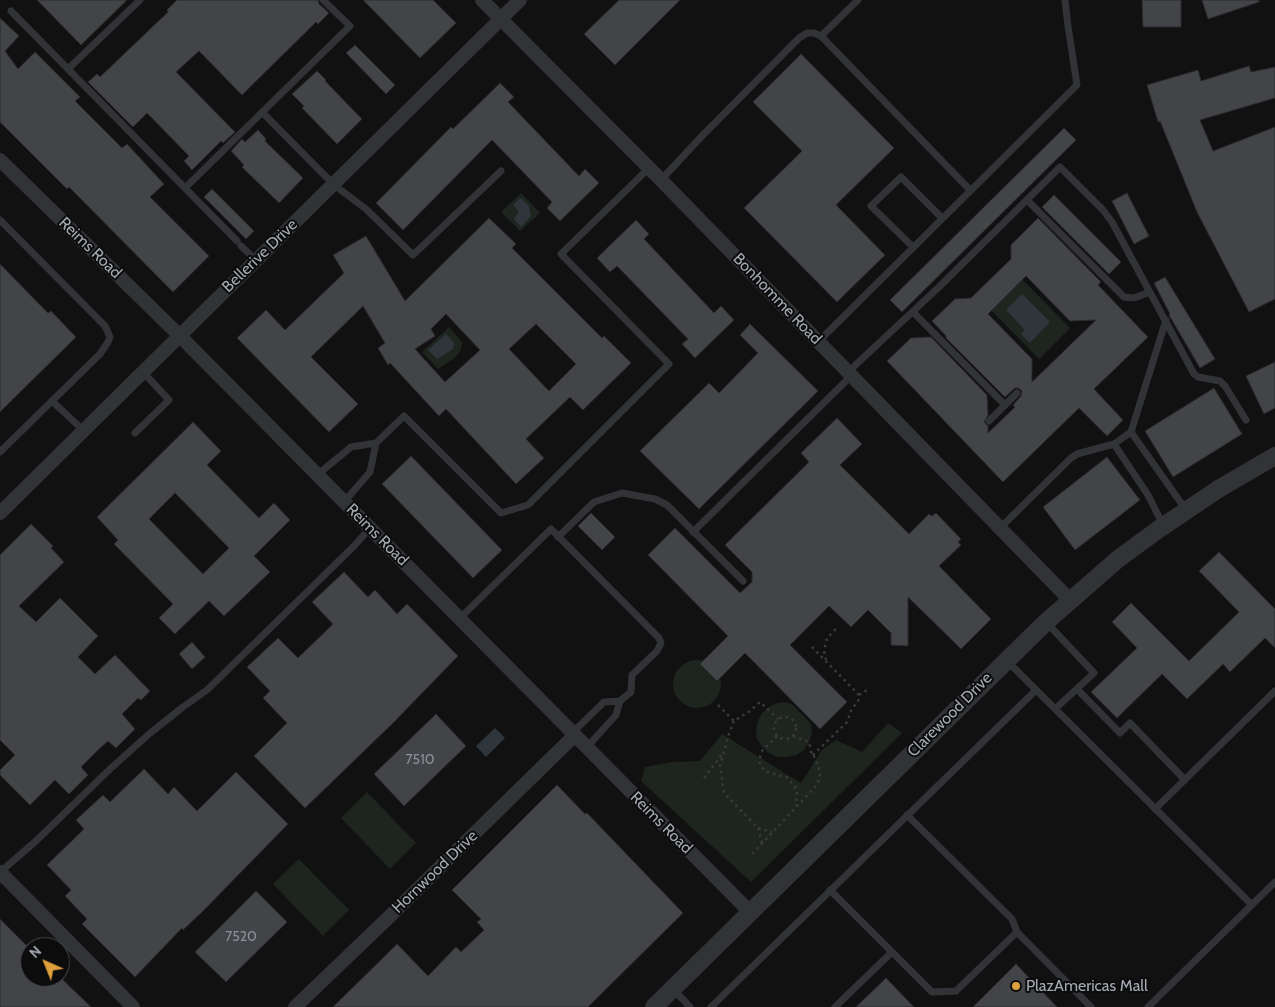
<!DOCTYPE html>
<style>
body{margin:0}
#map{position:relative;width:1275px;height:1007px;overflow:hidden;background:#111112;font-family:Cabin,sans-serif}
canvas{display:block}
.north{position:absolute;left:20px;top:937px;width:50px;height:50px;box-sizing:border-box;background:#0c0c0d;border:1px solid #494b4f;border-radius:50%;rotate:316deg;font-size:14px;font-weight:700;line-height:20px;text-align:center;color:#a4a9b2}
.north::after{content:'';display:block;margin:auto;width:18px;height:22px;background:#de9f3d;clip-path:polygon(50% 0,100% 100%,50% 72%,0 100%)}
</style>
<div id="map">
<canvas width="1275" height="1007"></canvas>
<div class="north">N</div>
</div>
<script>
const ctx = document.querySelector('canvas').getContext('2d');
ctx.lineJoin = 'round';
function fill(path, color) {
  ctx.fillStyle = color;
  ctx.fill(path, 'evenodd');
}
function toPath(rows) {
  const path = new Path2D();
  for (const r of rows) {
    if (r.length === 3) {
      path.moveTo(r[0] + r[2], r[1]);
      path.arc(r[0], r[1], r[2], 0, 2 * Math.PI);
      continue;
    }
    path.moveTo(r[0], r[1]);
    for (let i = 2; i < r.length; i += 2) path.lineTo(r[i], r[i + 1]);
  }
  return path;
}
function stroke(path, color, width, dash) {
  ctx.strokeStyle = color;
  ctx.lineWidth = width;
  ctx.lineCap = dash ? 'butt' : 'round';
  ctx.setLineDash(dash || []);
  ctx.stroke(path);
}
function drawText(font, color, halo, rows, align = 'center') {
  ctx.font = font + ' Cabin,sans-serif';
  ctx.lineWidth = 4;
  ctx.setLineDash([]);
  ctx.textBaseline = 'middle';
  ctx.strokeStyle = halo;
  ctx.fillStyle = color;
  for (const [text, x, y, turn = 0] of rows) {
    ctx.save();
    ctx.translate(x, y);
    ctx.rotate((+turn || 0) * Math.PI / 180);
    ctx.textAlign = isNaN(turn) ? turn : align;
    if (halo) ctx.strokeText(text, 0, 0);
    ctx.fillText(text, 0, 0);
    ctx.restore();
  }
}
fill(toPath([
 [521,193,540,213,520,231,501,212],
 [1014,271,1070,328,1039,359,981,300],
 [449,327,462,342,461,350,455,358,438,369,422,352],
 [697,684,24],
 [786,702,793,705,811,724,812,733,809,742,804,750,796,755,787,757,777,757,769,753,762,747,757,739,756,730,758,721,762,713,769,707,777,703],
 [888,723,902,733,751,882,641,781,645,767,672,762,700,761,722,734,801,783,822,750,836,740,862,752],
 [367,792,416,843,390,869,341,818],
 [299,859,349,910,323,936,273,884]
]), '#1e241e');
fill(toPath([
 [521,198,529,206,531,216,521,227,514,219,519,211,513,205],
 [1022,294,1050,322,1030,343,1021,334,1025,330,1006,310],
 [446,334,454,343,453,349,437,359,428,350],
 [495,728,505,738,486,757,476,746]
]), '#2e363b');
const building = toPath([
 [37,0,127,0,81,45,37,0],
 [177,0,318,0,319,4,329,13,318,24,316,22,242,95,199,51,176,72,235,132,223,143,221,141,192,170,184,161,189,156,147,113,133,127,88,82,97,74,100,77,168,12,167,10,177,0],
 [363,0,433,0,456,23,420,58,363,0],
 [619,0,680,0,615,65,584,34,619,0],
 [1142,0,1181,0,1181,27,1143,27,1142,0],
 [1202,0,1259,0,1259,2,1208,19,1202,0],
 [0,18,19,36,5,51,18,69,35,52,80,97,75,101,122,148,127,144,164,184,150,197,209,256,173,292,69,187,67,189,0,122,0,18],
 [355,45,395,85,386,94,346,53,355,45],
 [801,54,894,148,836,205,885,255,837,302,744,208,802,151,753,102,801,54],
 [1249,66,1251,72,1275,67,1275,98,1200,120,1213,151,1275,127,1275,299,1249,312,1197,212,1160,121,1158,122,1147,85,1198,70,1201,81,1249,66],
 [317,71,326,80,325,81,362,119,337,144,302,108,304,106,292,94,317,71],
 [500,83,514,97,508,102,579,176,585,169,599,183,560,221,547,208,552,202,492,140,403,230,376,203,451,127,453,129,500,83],
 [1064,128,1076,140,902,312,890,300,1064,128],
 [258,130,266,139,265,141,303,178,279,203,242,167,244,165,231,151,242,139,245,142,258,130],
 [212,189,254,231,246,239,204,197,212,189],
 [1127,193,1149,236,1134,244,1112,201,1127,193],
 [1054,195,1121,262,1109,274,1042,207,1054,195],
 [489,218,516,244,512,248,602,338,604,336,631,363,583,410,570,397,526,439,544,458,516,484,446,409,439,416,390,363,388,365,378,348,385,343,363,306,311,357,358,404,329,432,237,338,266,310,285,330,344,273,333,255,366,236,405,301,489,218],
 [446,314,480,350,445,382,415,349,435,336,431,329,446,314],
 [536,324,576,364,549,391,509,349,536,324],
 [1038,218,1101,282,1098,285,1148,337,1094,389,1123,420,1107,436,1079,408,1003,482,887,361,911,338,931,337,987,395,988,415,984,422,988,426,988,433,1015,407,1013,405,1021,396,1022,391,1019,388,1015,388,1005,397,945,337,947,337,932,321,955,299,971,298,1011,259,1011,245,1038,218],
 [1026,276,1070,321,1096,320,1032,382,1032,359,988,314,1026,276],
 [636,220,649,234,644,239,714,313,721,306,734,320,695,358,682,344,688,339,617,266,610,272,597,258,636,220],
 [0,264,48,313,51,311,76,337,0,412,0,264],
 [1165,277,1215,359,1200,368,1169,315,1170,314,1154,283,1165,277],
 [750,324,818,391,699,509,640,451,709,383,719,393,758,353,740,335,750,324],
 [1275,362,1275,408,1264,414,1246,376,1275,362],
 [1214,388,1242,434,1173,477,1145,431,1214,388],
 [837,418,862,444,840,465,909,534,929,514,932,516,936,513,961,539,958,542,961,545,939,566,991,619,961,649,908,597,908,646,891,645,891,633,868,610,851,627,829,606,790,645,847,702,820,729,745,653,717,681,700,664,728,636,648,555,675,528,740,593,752,582,752,572,725,545,809,462,801,453,837,418],
 [193,422,221,451,207,465,259,518,274,503,290,520,254,556,270,572,224,616,209,601,175,634,159,618,173,604,114,544,118,540,97,517,193,422],
 [175,493,229,548,203,574,149,519,175,493],
 [411,456,502,550,473,578,382,484,411,456],
 [1107,457,1140,500,1075,550,1043,507,1107,457],
 [591,513,615,537,602,550,578,526,591,513],
 [31,524,53,546,51,548,64,562,19,606,36,622,60,598,98,636,78,657,95,674,115,655,150,691,141,700,138,698,122,714,135,729,116,748,108,741,100,748,81,767,88,775,69,794,55,780,30,805,0,775,0,770,15,755,0,740,0,555,31,524],
 [1219,552,1275,609,1275,648,1265,638,1230,672,1223,664,1187,699,1162,674,1117,718,1091,692,1137,648,1112,622,1131,603,1189,661,1239,612,1199,571,1219,552],
 [344,572,368,597,375,590,397,614,407,604,458,656,393,723,305,808,254,756,287,723,263,698,270,691,247,667,278,638,298,658,333,624,312,602,344,572],
 [192,642,205,657,192,669,179,654,192,642],
 [436,714,466,746,404,806,374,774,436,714],
 [144,769,168,794,174,787,197,811,236,772,288,824,203,911,183,930,182,928,135,977,82,924,87,919,65,896,71,890,47,865,84,829,76,820,103,795,110,802,144,769],
 [557,785,585,814,587,813,683,913,588,1007,333,1007,397,944,428,976,456,947,461,952,484,930,477,922,481,919,452,890,557,785],
 [256,891,287,922,226,982,195,952,256,891],
 [0,919,30,949,30,977,60,977,91,1007,0,1007,0,919],
 [1016,964,1057,1007,973,1007,1016,964],
 [886,978,914,1007,856,1007,886,978]
]);
fill(building, '#434448');
stroke(building, '#2b2b2e', 1);
stroke(toPath([
 [826,660,824,651,827,638,837,628],
 [859,695,869,689],
 [718,705,734,721,750,711,760,702,778,719],
 [785,728,11],
 [734,721,729,734,720,766,724,793,758,828,772,832],
 [777,736,762,751,759,760,761,767,767,772,786,777,792,783,797,790,796,806],
 [793,736,809,742,812,756,847,722,852,708,858,702,859,695,809,644],
 [704,778,723,753],
 [758,828,762,843],
 [752,854,816,786,820,778,819,768,813,754]
]), '#393a3e', 2.5, [2.5, 4]);
stroke(toPath([
 [11,11,237,241],
 [821,36,858,0],
 [68,69,140,0],
 [262,112,334,185,366,209,413,255,501,171],
 [661,180,701,137,799,38,807,33,814,33,821,36,970,190],
 [185,188,350,26,323,0],
 [1027,200,1124,297,1134,298,1150,292],
 [0,220,105,326,110,337,108,342,100,354,0,452],
 [241,246,256,260],
 [913,247,871,206,901,177,942,218],
 [913,312,1005,405],
 [819,341,1077,85,1068,26,1065,0],
 [848,372,939,287,1060,167,1103,210,1112,222,1194,374,1198,377,1220,381,1225,386,1246,420],
 [52,401,83,430],
 [989,421,1017,393],
 [1131,432,1186,510],
 [135,433,169,400,143,372],
 [1114,444,1148,495,1163,525],
 [317,475,351,447,376,443],
 [344,502,370,472,376,443,404,416,501,513,528,505,669,364,561,254,649,168],
 [1000,528,1071,458,1077,454,1114,444,1131,432,1166,320],
 [693,532,851,376],
 [558,537,594,502,622,493,655,499,667,505,743,581],
 [459,619,551,529,659,638,661,643,657,651,632,675,631,692,620,701,604,702,572,733],
 [1046,622,1094,673,1055,709],
 [1007,661,1252,905],
 [1077,689,1120,733,1130,723,1185,780],
 [587,747,616,715,620,701],
 [1155,809,1275,691],
 [907,815,1012,919,1017,932],
 [0,872,36,841,110,769,149,734,183,707,207,690,354,546,370,528],
 [830,890,932,992,956,991,1017,932,1091,1007],
 [673,989,690,1007],
 [711,1007,1036,690],
 [835,1007,892,952],
 [1148,1007,1275,882]
]), '#323337', 7);
stroke(toPath([
 [482,0,661,180,1070,600],
 [0,160,179,335,750,912],
 [0,513,520,0],
 [0,872,133,1007],
 [295,1007,388,918,575,735]
]), '#323337', 14);
stroke(toPath([
 [654,1007,1046,622,1118,559,1159,529,1220,488,1275,456]
]), '#323337', 18);
for (const [x, y, r, color] of [
 [1016,986,5,"#de9f3d"]
]) {
  const dot = new Path2D();
  dot.arc(x, y, r, 0, 2 * Math.PI);
  ctx.fillStyle = color;
  ctx.fill(dot);
  stroke(dot, '#0c0c0d', 2);
}
drawText('14px', '#8c9098', null, [
 ["7510",420,760],
 ["7520",241,937]
]);
drawText('16px', '#a4a9b2', '#0c0c0d', [
 ["Reims Road",90,248,44],
 ["Bellerive Drive",260,256,-44],
 ["Bonhomme Road",777,299,46],
 ["Reims Road",377,535,45],
 ["Clarewood Drive",950,715,-45],
 ["Reims Road",661,823,45],
 ["Hornwood Drive",435,872,-44]
]);
drawText('16px', '#a4a9b2', '#0c0c0d', [
 ["PlazAmericas Mall",1026,986]
], 'left');
</script>
